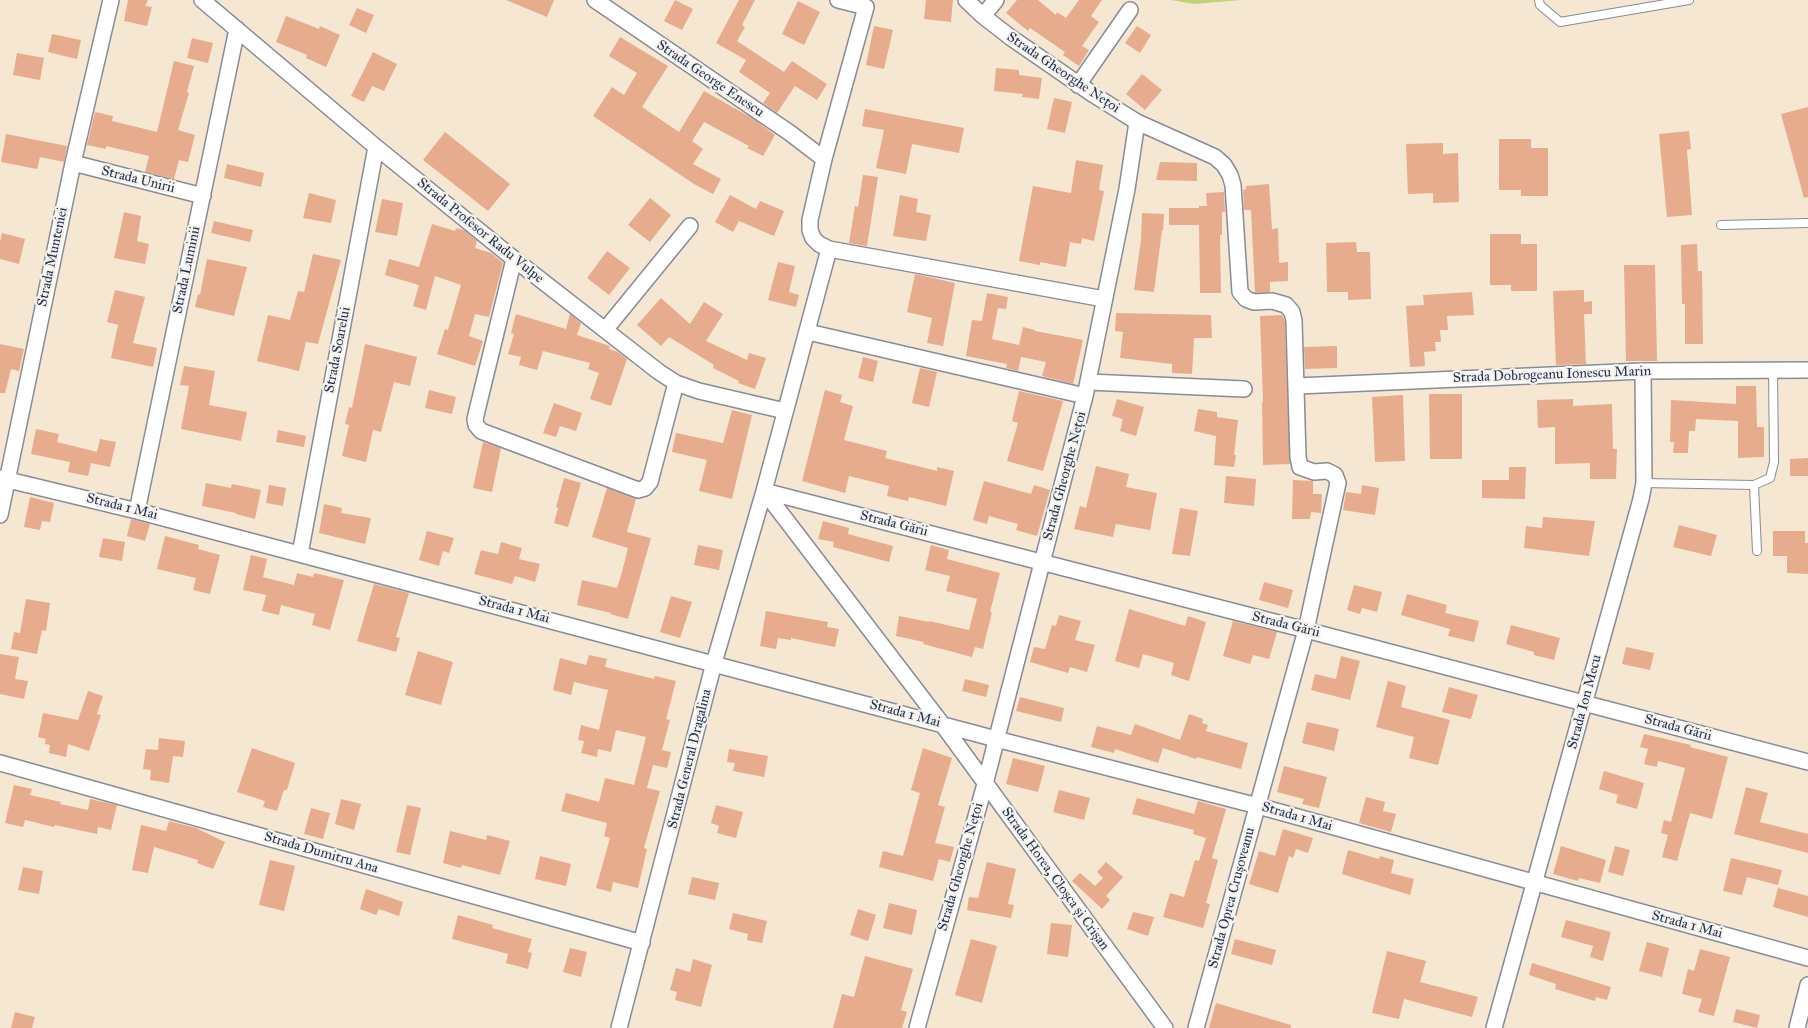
<!DOCTYPE html>
<meta charset="utf-8">
<style>
body{margin:0}
canvas{display:block;background:#f5e7d2}
</style>
<canvas width="1808" height="1028"></canvas>
<script>
const ctx = document.querySelector('canvas').getContext('2d');
ctx.lineJoin = 'round';
function fill(path, color) {
  ctx.fillStyle = color;
  ctx.fill(path, 'evenodd');
}
function toPath(rows) {
  const path = new Path2D();
  for (const r of rows) {
    path.moveTo(r[0], r[1]);
    for (let i = 2; i < r.length; i += 2) path.lineTo(r[i], r[i + 1]);
  }
  return path;
}
function stroke(path, color, width, dash) {
  ctx.strokeStyle = color;
  ctx.lineWidth = width;
  ctx.lineCap = dash ? 'butt' : 'round';
  ctx.setLineDash(dash || []);
  ctx.stroke(path);
}
function drawText(font, color, halo, rows, align = 'center') {
  ctx.font = font + ' "IM FELL Great Primer",serif';
  ctx.lineWidth = 4.5;
  ctx.setLineDash([]);
  ctx.textBaseline = 'middle';
  ctx.strokeStyle = halo;
  ctx.fillStyle = color;
  for (const [text, x, y, turn = 0] of rows) {
    ctx.save();
    ctx.translate(x, y);
    ctx.rotate((+turn || 0) * Math.PI / 180);
    ctx.textAlign = isNaN(turn) ? turn : align;
    if (halo) ctx.strokeText(text, 0, 0);
    ctx.fillText(text, 0, 0);
    ctx.restore();
  }
}
fill(toPath([
 [1171,0,1241,0,1194,4]
]), '#c1d376');
fill(toPath([
 [128,0,148,0,145,6,152,7,147,26,124,21],
 [506,0,554,0,547,17],
 [675,0,693,9,682,30,664,21],
 [739,0,755,0,742,25,745,27,737,41,784,72,792,61,827,84,817,100,795,86,777,113,763,103,770,93,739,72,746,60,716,43],
 [926,0,953,0,951,22,924,19],
 [1017,0,1038,0,1056,15,1057,12,1066,18,1079,0,1102,0,1091,16,1099,22,1082,46,1089,50,1079,66,1063,55,1065,52,1030,28,1028,31,1006,13],
 [798,1,820,12,804,45,782,34],
 [357,8,374,15,366,33,349,25],
 [286,16,319,29,320,26,340,35,326,67,306,58,307,55,276,42],
 [874,26,893,30,884,69,866,65],
 [1137,26,1151,35,1140,53,1125,43],
 [52,34,81,40,77,59,48,52],
 [620,37,668,66,642,107,679,132,704,91,752,118,775,135,763,156,747,148,749,146,704,122,692,141,703,149,693,164,721,179,713,194,694,184,593,116,612,87,624,95,637,73,609,56],
 [192,38,213,43,208,63,187,58],
 [373,52,397,64,384,91,372,86,364,102,351,96],
 [17,53,44,58,40,80,13,75],
 [174,61,194,66,187,92,189,93,178,130,195,135,188,162,179,160,174,179,145,172,149,156,106,146,106,149,87,145,95,112,113,116,112,121,157,132],
 [996,68,1019,70,1019,75,1042,78,1039,99,1022,97,1023,94,994,91],
 [1142,74,1162,90,1145,110,1126,94],
 [1054,98,1072,102,1065,133,1047,129],
 [1808,107,1808,197,1804,198,1781,114],
 [865,109,964,128,959,153,912,144,906,174,876,168,884,130,862,126],
 [1689,131,1691,149,1687,150,1692,215,1667,217,1659,134],
 [445,132,510,184,488,211,423,160],
 [6,134,67,146,64,162,40,157,37,169,1,162],
 [1499,139,1531,139,1531,148,1548,148,1548,196,1521,196,1521,190,1499,190],
 [1443,143,1443,154,1458,153,1459,202,1433,203,1433,193,1408,194,1406,144],
 [1076,160,1103,165,1099,190,1104,191,1094,241,1082,238,1081,244,1070,242,1066,267,1040,262,1040,265,1019,261,1033,186,1071,193],
 [1160,162,1197,163,1197,181,1156,180],
 [227,164,264,173,261,187,224,178],
 [863,175,878,177,867,246,849,243,855,206,858,207],
 [1269,184,1272,229,1278,228,1279,263,1288,262,1288,281,1270,282,1270,292,1255,293,1251,210,1244,210,1243,190,1246,189,1246,186],
 [1224,192,1225,212,1222,212,1222,235,1220,235,1221,293,1200,293,1199,225,1169,225,1169,208,1199,208,1199,206,1207,206,1206,193],
 [309,193,336,200,331,223,303,218],
 [730,195,756,209,760,201,784,211,774,236,739,221,733,232,715,222],
 [900,195,918,199,916,212,931,215,926,241,893,236],
 [650,198,671,215,650,242,628,225],
 [382,199,403,203,397,236,375,232],
 [124,212,141,216,137,241,149,244,145,264,114,258],
 [1142,213,1164,214,1163,231,1162,230,1154,292,1134,290,1141,240],
 [214,221,253,230,250,242,211,233],
 [432,224,455,231,456,228,464,230,477,241,475,248,491,253,503,263,489,317,475,314,469,336,483,341,475,366,437,354,445,329,448,330,461,285,435,276,426,310,413,306,419,285,385,275,389,259,419,267],
 [2,233,25,239,19,264,0,259,0,242],
 [1490,234,1521,234,1521,244,1537,244,1537,291,1511,291,1511,285,1490,285],
 [1356,242,1357,252,1370,252,1371,299,1348,300,1348,292,1327,292,1326,243],
 [1697,244,1698,271,1702,271,1703,344,1685,344,1685,304,1682,304,1681,245],
 [607,251,630,268,609,295,587,278],
 [313,254,341,260,318,344,306,342,299,371,257,361,268,315,290,320,298,291,304,292],
 [207,259,247,267,234,316,195,307,198,294,200,295],
 [778,262,795,266,789,292,799,295,796,307,768,300],
 [1624,265,1655,265,1657,361,1626,361],
 [915,274,955,283,943,346,927,343,932,318,907,312],
 [115,290,145,297,133,343,157,348,153,367,111,358,118,325,107,322],
 [1584,290,1584,302,1592,301,1592,314,1584,314,1586,364,1556,365,1553,291],
 [1472,292,1474,315,1447,316,1448,330,1440,330,1441,342,1435,342,1436,351,1424,352,1425,366,1410,367,1406,306,1424,305,1423,295],
 [987,293,1008,297,1006,309,998,308,992,339,1019,345,1023,327,1035,330,1035,331,1083,340,1073,384,1042,376,1046,362,1021,357,1018,371,1006,368,1007,364,966,356,972,320,982,321],
 [661,298,690,324,704,302,723,314,706,341,747,360,749,353,766,358,755,389,738,383,739,381,713,368,714,365,669,337,661,346,637,325],
 [1116,313,1211,315,1212,338,1194,338,1192,374,1172,373,1172,364,1120,358,1123,332,1115,331],
 [516,314,566,329,570,314,581,323,577,335,610,346,609,349,618,352,627,359,611,406,590,399,599,373,588,369,590,363,543,351,537,370,519,365,521,357,508,354,514,334,511,333],
 [1282,315,1285,322,1290,464,1263,465,1262,402,1263,402,1260,316],
 [0,344,24,349,19,371,11,369,5,393,0,393],
 [365,344,417,357,410,386,394,382,381,432,373,430,366,462,342,456,349,425,345,424,349,407,352,408],
 [1337,346,1337,368,1305,369,1304,347],
 [863,357,878,361,873,382,858,378],
 [184,366,215,371,209,405,247,412,241,441,181,429,189,386,180,385],
 [920,368,937,372,929,407,912,403],
 [1736,386,1756,386,1757,427,1764,427,1764,457,1738,458,1738,421,1696,419,1695,431,1689,431,1688,453,1673,453,1674,442,1670,442,1671,400,1736,404],
 [429,390,456,397,452,414,425,408],
 [825,390,842,395,840,402,853,406,844,440,887,451,885,458,937,471,937,467,954,471,946,506,909,497,908,501,887,496,889,486,849,476,845,493,802,481],
 [1019,391,1063,401,1043,471,1007,461,1018,423,1012,421],
 [1429,394,1462,394,1462,459,1430,459],
 [1403,395,1405,461,1375,462,1372,397],
 [1117,399,1144,407,1136,436,1120,431,1123,419,1112,416],
 [1573,399,1573,406,1612,404,1613,449,1617,449,1616,479,1590,479,1590,463,1555,464,1555,427,1538,428,1537,400],
 [554,403,582,413,576,431,560,426,556,437,543,433],
 [1198,409,1217,412,1217,417,1238,420,1234,455,1236,455,1234,467,1214,465,1216,436,1194,431],
 [732,410,752,415,732,499,699,491,707,460,672,452,676,433,723,443],
 [36,429,59,434,57,442,97,452,100,439,116,442,110,467,91,463,88,476,68,472,70,462,31,454],
 [278,430,306,436,304,447,276,442],
 [483,442,501,448,492,492,473,488],
 [1808,458,1808,476,1790,476,1790,459],
 [1096,466,1129,474,1126,487,1157,493,1150,530,1116,524,1113,537,1074,529,1080,506,1086,508],
 [1509,467,1526,467,1525,499,1482,498,1482,480,1509,480],
 [1226,476,1256,479,1254,506,1224,503],
 [564,478,581,483,568,527,554,523,558,508,556,507],
 [1293,480,1313,481,1313,494,1322,494,1321,513,1311,512,1310,519,1292,519],
 [984,481,1031,494,1034,485,1050,490,1037,536,1016,530,1018,524,989,516,987,524,973,520],
 [206,483,231,488,232,484,261,490,255,519,236,514,236,513,202,506],
 [269,485,286,488,283,506,266,503],
 [1362,485,1379,488,1375,515,1343,510,1346,492,1361,494],
 [607,488,636,499,627,532,651,538,628,619,610,614,611,613,577,605,582,580,617,588,622,572,628,548,592,537],
 [30,497,54,503,50,522,42,521,40,530,24,527],
 [324,504,342,508,341,513,371,518,365,544,319,533],
 [1180,508,1198,511,1190,556,1172,554],
 [1543,517,1595,521,1589,556,1524,548,1526,526,1542,528],
 [131,519,150,524,145,541,127,536],
 [823,521,849,528,848,534,893,546,889,562,833,547,834,542,818,539],
 [1679,525,1717,535,1711,556,1673,547],
 [427,531,454,538,449,553,443,551,439,566,419,560],
 [1773,531,1805,531,1805,543,1808,543,1808,574,1787,573,1787,556,1773,556],
 [165,536,199,545,198,549,220,555,210,594,193,590,196,578,157,569],
 [103,538,125,542,122,561,99,557],
 [501,542,522,548,519,559,540,564,535,582,515,576,512,584,474,574,481,550,498,554],
 [698,545,723,550,719,570,694,565],
 [931,545,949,550,947,559,1000,573,990,612,992,612,983,649,975,647,972,657,923,644,924,642,896,636,899,616,929,622,929,621,969,630,977,599,946,591,950,576,925,570],
 [251,555,267,559,263,577,294,585,297,573,313,577,314,573,344,580,330,630,312,625,315,614,281,605,279,615,262,611,266,595,243,590],
 [1264,582,1293,590,1288,608,1259,600],
 [374,584,409,593,396,637,400,638,396,652,357,641],
 [1354,585,1382,592,1377,612,1362,608,1360,614,1347,610],
 [1407,594,1447,605,1445,613,1479,621,1474,642,1448,636,1450,629,1401,615],
 [671,596,692,602,680,638,660,632],
 [26,599,50,603,46,631,42,630,37,654,11,649,14,632,20,633],
 [1129,609,1185,626,1188,616,1206,622,1189,681,1171,675,1174,663,1143,654,1139,668,1115,661],
 [766,611,828,622,827,627,839,629,835,647,791,638,791,640,778,638,776,649,760,646],
 [1059,615,1081,621,1075,640,1095,645,1087,672,1070,667,1068,673,1030,662,1034,647,1045,649,1052,625,1056,626],
 [1233,621,1277,632,1269,659,1253,655,1250,664,1223,656],
 [1511,625,1560,638,1554,660,1534,655,1534,652,1506,644],
 [1626,647,1654,653,1650,670,1622,664],
 [418,651,453,662,441,705,405,695],
 [0,654,19,657,15,679,28,681,24,699,0,694],
 [589,655,607,659,605,667,654,679,655,676,676,681,666,719,670,720,662,750,671,752,667,768,653,765,647,788,660,791,644,848,647,849,638,888,613,882,611,892,596,888,610,838,604,836,607,823,561,811,566,793,599,802,605,778,634,785,646,737,616,730,611,752,598,749,597,757,581,753,584,741,578,740,581,725,599,730,608,690,574,682,571,695,553,690,560,658,586,665],
 [1341,656,1360,661,1350,700,1311,690,1315,674,1336,679],
 [965,679,989,685,986,697,962,691],
 [1388,681,1406,686,1401,707,1450,720,1438,765,1409,758,1414,737,1376,727],
 [1449,687,1478,695,1471,719,1442,712],
 [88,691,103,696,97,714,101,715,89,751,68,744,66,757,49,753,50,745,45,744,46,739,38,737,43,713,78,720],
 [1020,697,1064,708,1061,722,1016,711],
 [1189,714,1203,719,1202,723,1208,725,1206,731,1248,743,1241,769,1197,757,1196,759,1163,748,1158,763,1115,749,1114,753,1091,747,1097,726,1131,735,1135,724,1180,740],
 [1307,722,1339,729,1334,751,1302,743],
 [1644,734,1691,745,1690,747,1728,757,1712,819,1690,813,1677,861,1662,857,1668,835,1661,833,1664,820,1671,822,1685,768,1658,761,1657,767,1644,764,1648,749,1640,747],
 [159,738,185,741,183,757,173,756,169,783,150,780,151,770,143,769,146,749,158,750],
 [252,748,295,763,287,790,284,790,277,811,263,807,265,801,237,792],
 [923,748,952,758,938,805,945,807,935,843,954,847,950,862,939,859,933,881,879,867,883,851,903,856,920,793,911,790],
 [729,749,768,756,764,777,733,771,735,763,727,762],
 [1013,758,1045,766,1038,792,1006,784],
 [1284,766,1327,777,1319,808,1302,804,1304,799,1277,792],
 [1604,771,1644,783,1637,809,1616,803,1618,795,1599,789],
 [14,785,32,789,30,795,61,802,60,804,88,810,90,799,117,805,111,830,98,827,97,834,55,825,54,827,25,820,23,827,5,823],
 [1746,787,1768,793,1760,822,1808,834,1808,853,1734,834],
 [1059,790,1090,798,1084,820,1053,812],
 [1366,797,1385,802,1383,811,1396,814,1391,832,1359,823],
 [1137,798,1194,814,1198,801,1226,809,1212,858,1218,860,1206,903,1210,904,1203,928,1163,917,1170,893,1184,897,1195,860,1199,861,1206,838,1193,834,1194,830,1132,814],
 [341,799,361,804,354,830,335,824],
 [407,805,421,808,410,855,396,852],
 [716,805,743,812,736,838,717,833,719,826,711,823],
 [311,808,330,813,323,839,304,834],
 [169,821,196,828,225,842,213,869,197,863,198,860,154,847,148,873,132,870,141,825,166,831],
 [1283,829,1313,838,1308,853,1296,849,1293,858,1289,856,1278,893,1249,884,1259,851,1275,856],
 [450,831,486,840,487,835,510,841,500,875,462,865,461,868,443,863],
 [1561,846,1606,860,1600,883,1579,878,1578,881,1553,874],
 [1615,846,1630,850,1623,876,1608,872],
 [1348,850,1379,859,1380,856,1394,860,1391,873,1414,879,1410,895,1342,874],
 [540,856,571,864,566,886,535,879],
 [1731,858,1782,870,1778,885,1747,877,1742,895,1723,891],
 [270,860,295,866,284,911,259,905],
 [987,862,1016,869,1008,904,1014,905,1011,918,967,910,969,897,978,898],
 [1106,862,1123,877,1106,896,1110,900,1102,909,1072,881,1080,873,1095,886,1103,878,1097,872],
 [23,867,43,871,39,894,18,890],
 [692,877,719,883,715,900,688,894],
 [1778,888,1808,896,1808,917,1773,907],
 [366,889,403,902,399,916,379,909,376,915,360,909],
 [889,903,917,910,912,935,883,928],
 [858,909,876,915,868,941,850,935],
 [1133,912,1154,917,1148,936,1127,929],
 [733,913,767,921,762,943,747,940,748,934,729,929],
 [458,915,493,925,492,928,532,939,528,952,532,953,528,969,506,963,508,954,452,939],
 [1566,920,1611,932,1603,961,1590,957,1593,946,1561,937],
 [1051,923,1072,925,1068,957,1047,954],
 [971,939,997,946,982,1003,955,995],
 [1235,939,1276,950,1272,965,1231,954],
 [1647,942,1669,948,1662,977,1639,971],
 [570,948,587,952,581,977,563,972],
 [1700,949,1730,957,1714,1016,1698,1012,1702,999,1682,994,1688,969,1694,971],
 [1387,951,1426,961,1420,982,1478,997,1472,1017,1404,999,1399,1019,1372,1013],
 [865,956,913,969,901,1010,907,1012,902,1028,833,1028,842,994,854,997],
 [693,959,712,965,701,1007,675,1000,677,992,670,990,676,968,690,972],
 [1532,963,1611,987,1607,1000,1596,997,1595,1001,1555,989,1556,984,1529,975],
 [1216,1003,1291,1025,1290,1028,1209,1028],
 [1736,1009,1760,1015,1757,1028,1733,1022],
 [15,1012,35,1017,32,1028,11,1028]
]), '#e7ac8e');
const lane = toPath([
 [1539,0,1540,5,1560,22,1689,0],
 [1721,225,1808,223],
 [1644,483,1754,485,1770,478,1774,462,1773,369],
 [1754,485,1757,551]
]);
const street = toPath([
 [202,0,376,147,514,259,659,372,676,383,699,391,785,411],
 [595,0,790,133,824,159],
 [838,0,866,7],
 [966,0,983,16,1010,37,1094,95,1137,122,1215,157,1224,165,1230,175,1233,185,1240,292,1246,299,1254,302,1272,301,1286,305,1292,312,1294,321,1298,457,1300,467,1314,472,1327,471,1335,475,1338,483,1306,630,1196,1028],
 [866,7,824,159,810,220,810,230,813,238,819,244,829,249,1104,299],
 [983,16,996,0],
 [1078,85,1130,10],
 [73,163,203,196],
 [514,259,475,419,476,425,481,431,638,490,645,488,650,482,676,383],
 [605,330,690,226],
 [808,332,1085,396],
 [1089,382,1244,389],
 [1297,386,1643,371,1808,370],
 [0,478,137,511,996,739,1258,806,1808,958],
 [764,491,1306,630,1808,762],
 [764,491,942,724,1165,1028],
 [137,511,237,29],
 [0,515,73,163,111,0],
 [300,554,376,147],
 [0,763,642,943],
 [619,1028,714,663,764,491,829,249],
 [917,1028,985,784,1085,396,1127,189,1137,122],
 [1494,1028,1641,499,1644,483,1643,371],
 [1797,1028,1808,985]
]);
stroke(lane, '#888b98', 10);
stroke(street, '#888b98', 18);
stroke(lane, '#fff', 8);
stroke(street, '#fff', 15);
drawText('14px', '#1b2f5e', '#f7f3e8', [
 ["Strada Gheorghe Nețoi",1063,73,34],
 ["Strada George Enescu",710,79,34],
 ["Strada Unirii",138,180,14],
 ["Strada Profesor Radu Vulpe",480,231,39],
 ["Strada Munteniei",53,257,-78],
 ["Strada Luminii",187,270,-78],
 ["Strada Soarelui",338,350,-79],
 ["Strada Dobrogeanu Ionescu Marin",1552,375,-2],
 ["Strada Gheorghe Nețoi",1065,476,-75],
 ["Strada 1 Mai",122,507,14],
 ["Strada Gării",894,524,14],
 ["Strada 1 Mai",514,610,15],
 ["Strada Gării",1286,625,14],
 ["Strada Ion Mecu",1585,702,-75],
 ["Strada 1 Mai",905,714,15],
 ["Strada Gării",1678,728,15],
 ["Strada General Dragalina",690,759,-76],
 ["Strada 1 Mai",1297,817,16],
 ["Strada Dumitru Ana",321,853,16],
 ["Strada Gheorghe Nețoi",961,867,-74],
 ["Strada Horea, Cloșca și Crișan",1055,879,54],
 ["Strada Oprea Crușoveanu",1232,898,-75],
 ["Strada 1 Mai",1687,925,15]
]);
</script>
